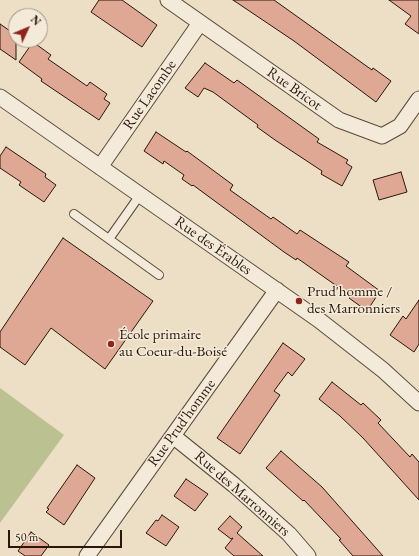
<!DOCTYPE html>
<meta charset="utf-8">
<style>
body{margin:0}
#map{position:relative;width:419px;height:556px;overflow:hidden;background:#ecdfc5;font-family:"EB Garamond",serif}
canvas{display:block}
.north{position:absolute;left:8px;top:8px;width:40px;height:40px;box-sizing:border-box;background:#f3ead9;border:1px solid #a39686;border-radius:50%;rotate:46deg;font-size:11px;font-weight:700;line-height:16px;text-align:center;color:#2b170a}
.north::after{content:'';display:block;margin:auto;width:14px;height:18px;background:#8f2418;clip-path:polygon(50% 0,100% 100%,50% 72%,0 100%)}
.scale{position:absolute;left:8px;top:530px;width:114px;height:18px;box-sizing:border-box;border:2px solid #2b170a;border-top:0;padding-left:5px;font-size:12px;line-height:14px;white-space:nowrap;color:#2b170a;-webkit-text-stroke:3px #f3ead9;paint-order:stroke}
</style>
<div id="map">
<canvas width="419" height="556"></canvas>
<div class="north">N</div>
<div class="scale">50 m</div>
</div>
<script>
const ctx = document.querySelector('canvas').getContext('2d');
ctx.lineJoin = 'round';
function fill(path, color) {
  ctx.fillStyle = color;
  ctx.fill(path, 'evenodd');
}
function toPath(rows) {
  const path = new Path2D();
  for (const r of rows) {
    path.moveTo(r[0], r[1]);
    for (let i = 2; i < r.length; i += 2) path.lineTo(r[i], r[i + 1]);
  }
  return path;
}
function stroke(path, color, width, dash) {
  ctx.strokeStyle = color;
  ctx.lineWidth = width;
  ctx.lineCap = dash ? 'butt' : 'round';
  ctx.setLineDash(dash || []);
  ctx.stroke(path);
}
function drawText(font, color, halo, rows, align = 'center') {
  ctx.font = font + ' "EB Garamond",serif';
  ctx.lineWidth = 3;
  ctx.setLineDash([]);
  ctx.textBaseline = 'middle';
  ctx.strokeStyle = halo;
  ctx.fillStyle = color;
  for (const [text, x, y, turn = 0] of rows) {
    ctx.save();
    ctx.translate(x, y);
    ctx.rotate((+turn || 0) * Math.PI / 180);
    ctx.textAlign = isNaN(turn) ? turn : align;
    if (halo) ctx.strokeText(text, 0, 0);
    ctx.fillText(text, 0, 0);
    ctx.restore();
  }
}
fill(toPath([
 [0,388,64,435,0,523]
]), '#bcc192');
const building = toPath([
 [99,0,122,0,157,25,142,47,91,12,99,0],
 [233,0,274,0,372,70,373,68,391,81,376,102,294,41,233,0],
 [389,0,419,0,419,34,405,24,411,16,389,0],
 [0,24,16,35,16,60,0,49,0,24],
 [33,42,51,55,48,59,87,86,90,82,107,94,104,99,110,103,99,120,41,81,42,79,19,62,33,42],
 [205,63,234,83,237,80,319,139,317,142,348,160,346,163,352,167,342,186,321,174,322,171,275,140,257,127,258,125,213,92,204,88,198,97,185,88,205,63],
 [156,132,186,152,187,151,233,185,230,190,271,219,273,217,297,234,300,230,349,262,346,266,380,291,367,311,349,298,351,296,297,258,296,260,284,252,193,185,192,186,182,179,184,175,164,161,163,164,144,151,156,132],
 [6,147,46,174,45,177,56,185,44,202,19,185,21,182,0,168,0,156,6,147],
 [401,172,407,192,379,200,373,180,401,172],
 [63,238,153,301,105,369,51,328,25,365,0,347,0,332,63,238],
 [419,300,419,344,414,352,390,335,403,316,406,319,419,300],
 [283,343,305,359,292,376,288,372,274,391,280,395,240,454,217,438,283,343],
 [332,382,361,405,363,403,381,420,378,423,410,457,412,454,419,462,419,500,363,438,340,416,319,399,332,382],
 [281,451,322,487,383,556,353,556,339,540,341,539,304,500,303,501,266,468,281,451],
 [77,465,95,478,64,525,46,512,49,509,47,508,77,465],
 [186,479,208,494,195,511,174,496,186,479],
 [162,515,179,527,166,546,146,533,156,520,158,521,162,515],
 [230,516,242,527,237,533,263,556,234,556,225,548,233,538,231,539,218,529,230,516],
 [31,532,49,545,41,556,25,556,18,551,31,532]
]);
fill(building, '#dea895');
stroke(building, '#2b170a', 1);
const service = toPath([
 [74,214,159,275],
 [109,239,140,195]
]);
const minor = toPath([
 [168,0,339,120,382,136,400,126,419,99],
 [0,97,319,320,383,370,419,403],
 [100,167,200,23],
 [173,436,234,485,289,534,308,556],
 [87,556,277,290]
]);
stroke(service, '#5b4939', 10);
stroke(minor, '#5b4939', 17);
stroke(service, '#f3ead9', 8);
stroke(minor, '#f3ead9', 15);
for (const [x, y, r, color] of [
 [299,301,4,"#8f2418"],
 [111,344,4,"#8f2418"]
]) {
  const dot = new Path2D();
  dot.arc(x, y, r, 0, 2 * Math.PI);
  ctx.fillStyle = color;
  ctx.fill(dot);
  stroke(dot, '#f3ead9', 1.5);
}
drawText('15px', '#2b170a', '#f3ead9', [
 ["Rue Bricot",294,89,35],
 ["Rue Lacombe",150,95,-55],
 ["Rue des Érables",213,246,35],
 ["Rue Prud'homme",182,423,-54],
 ["Rue des Marronniers",242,494,41]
]);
drawText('15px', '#2b170a', '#f3ead9', [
 ["Prud'homme /",307,292],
 ["des Marronniers",307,309],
 ["École primaire",119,335],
 ["au Coeur‑du‑Boisé",119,352]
], 'left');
</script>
